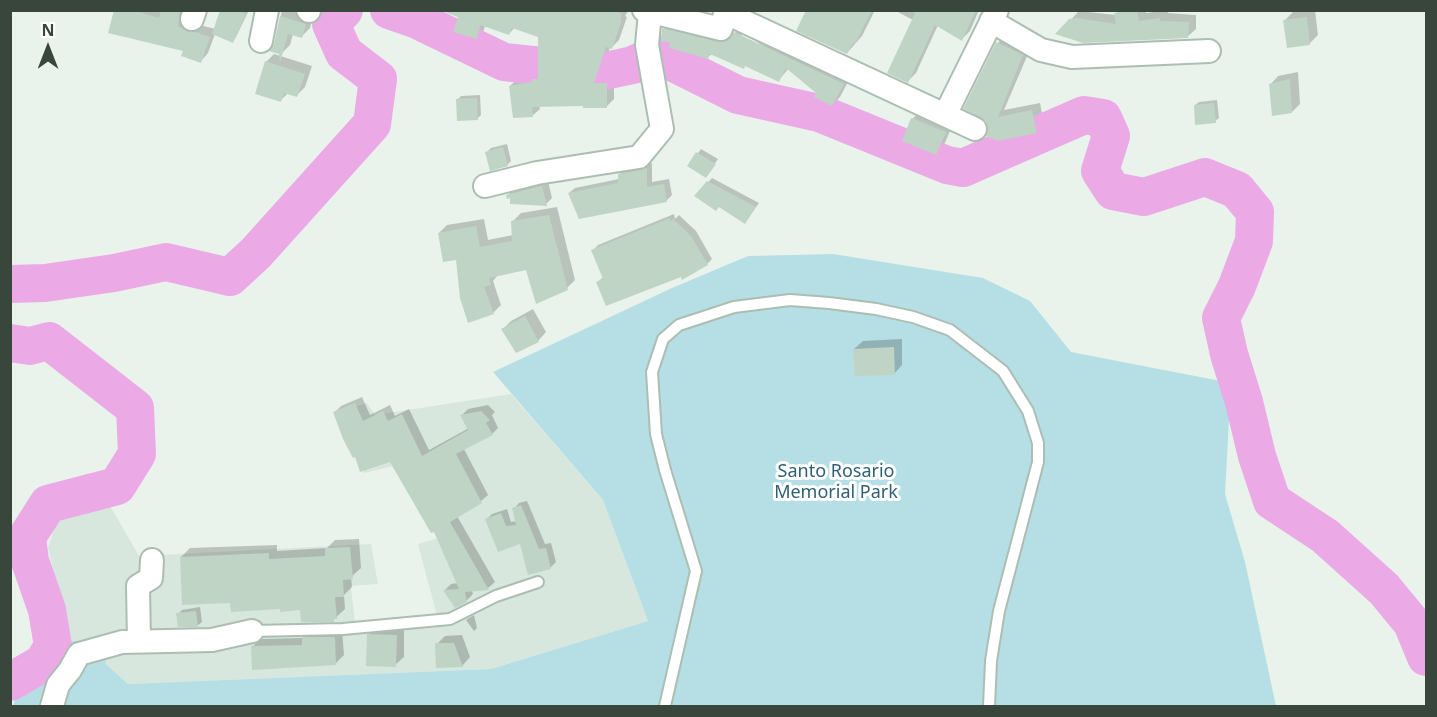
<!DOCTYPE html>
<style>
body{margin:0}
#map{position:relative;width:1437px;height:717px;overflow:hidden;background:#e9f3ec;font-family:"Noto Sans",sans-serif}
canvas{display:block}
.frame{position:absolute;inset:0;border:12px solid #38463c;pointer-events:none}
.north{position:absolute;left:18px;top:18px;width:60px;height:60px;-webkit-text-stroke:4px #fff;paint-order:stroke;rotate:0deg;font-size:16px;font-weight:700;line-height:24px;text-align:center;color:#38463c}
.north::after{content:'';display:block;margin:auto;width:21px;height:27px;background:#38463c;clip-path:polygon(50% 0,100% 100%,50% 72%,0 100%)}
</style>
<div id="map">
<canvas width="1437" height="717"></canvas>
<div class="frame"></div>
<div class="north">N</div>
</div>
<script>
const ctx = document.querySelector('canvas').getContext('2d');
ctx.lineJoin = 'round';
function fill(path, color) {
  ctx.fillStyle = color;
  ctx.fill(path, 'evenodd');
}
function toPath(rows) {
  const path = new Path2D();
  for (const r of rows) {
    path.moveTo(r[0], r[1]);
    for (let i = 2; i < r.length; i += 2) path.lineTo(r[i], r[i + 1]);
  }
  return path;
}
function stroke(path, color, width, dash) {
  ctx.strokeStyle = color;
  ctx.lineWidth = width;
  ctx.lineCap = dash ? 'butt' : 'round';
  ctx.setLineDash(dash || []);
  ctx.stroke(path);
}
function drawText(font, color, halo, rows, align = 'center') {
  ctx.font = font + ' "Noto Sans",sans-serif';
  ctx.lineWidth = 6;
  ctx.setLineDash([]);
  ctx.textBaseline = 'middle';
  ctx.strokeStyle = halo;
  ctx.fillStyle = color;
  for (const [text, x, y, turn = 0] of rows) {
    ctx.save();
    ctx.translate(x, y);
    ctx.rotate((+turn || 0) * Math.PI / 180);
    ctx.textAlign = isNaN(turn) ? turn : align;
    if (halo) ctx.strokeText(text, 0, 0);
    ctx.fillText(text, 0, 0);
    ctx.restore();
  }
}
fill(toPath([
 [511,394,603,500,648,621,491,669,128,684,106,664,97,640,70,641,48,548,55,526,67,513,109,504,139,556,371,544,378,584,351,586,355,624,437,616,418,544,438,538,398,465,364,473,339,411,367,403,375,415]
]), '#d7e7dd');
fill(toPath([
 [833,254,983,278,1030,301,1071,352,1231,383,1225,494,1245,562,1276,706,13,706,18,690,59,666,70,641,97,640,106,664,128,684,491,669,648,621,603,500,493,372,672,288,748,256]
]), '#b5dfe4');
fill(toPath([
 [116,10,185,10,195,24,216,29,221,10,249,10,236,37,233,41,215,34,208,53,201,61],
 [282,10,300,10,313,16,310,28,302,36,293,34,290,45,282,53,276,44],
 [462,10,614,12,614,10,629,10,625,16,627,17,619,40,612,47,610,47,600,77,614,77,614,99,607,106,584,104,539,105,540,109,532,116,510,86,517,79,537,76,540,73,540,36,515,27,509,34,485,25,484,30,477,37],
 [808,10,875,10,862,36,847,53],
 [894,10,979,10,970,31,962,39,938,25,916,73,908,81,913,20],
 [1119,10,1146,10,1146,13,1168,10,1168,13,1196,15,1196,29,1187,37,1058,33,1079,11,1116,15],
 [1315,10,1318,35,1309,44,1284,21,1293,12],
 [671,22,726,36,735,33,743,25,745,27,734,53,712,54,708,57,672,41,664,29],
 [763,34,851,76,840,97,832,105,789,68,778,81,766,49,756,41],
 [1006,34,1031,47,1004,110,1040,103,1044,124,1036,132,990,128,998,43],
 [274,54,312,66,305,87,297,95,289,92,280,101,266,62],
 [1298,72,1300,104,1292,112,1270,85,1278,76],
 [480,95,481,115,477,119,457,100,461,96],
 [1217,100,1219,118,1215,121,1195,105,1199,102],
 [921,111,953,124,944,145,936,153,912,119],
 [507,144,511,161,507,165,487,152,491,148],
 [701,149,718,159,706,176,689,166],
 [652,163,652,182,669,179,672,195,666,201,569,193,575,188,619,179,619,175,625,169],
 [712,178,759,203,748,218,696,196],
 [548,181,552,198,546,204,508,195,514,189],
 [557,207,575,280,567,288,527,269,498,275,493,281,501,305,493,313,439,233,447,225,484,219,488,240,513,235,513,221,521,213],
 [674,214,675,219,679,215,696,231,712,259,707,264,682,276,598,282,604,276,593,250,598,245],
 [533,309,546,332,538,341,503,329,511,321],
 [902,339,902,365,894,374,854,349,863,341],
 [362,397,370,415,390,405,395,416,409,409,429,450,469,428,462,415,468,409,488,405,495,412,492,415,498,428,492,434,464,449,488,495,481,501,457,516,495,582,488,588,472,590,473,594,466,601,445,590,451,584,458,583,434,530,390,460,356,455,334,413,341,406],
 [527,501,545,544,551,543,556,562,550,568,521,542,487,519,492,514,507,509,511,522,517,521,514,509,519,503],
 [359,539,361,568,351,577,352,587,344,595,345,609,333,620,301,609,232,601,181,557,190,548,277,545,277,551,327,548,335,540],
 [200,607,202,622,198,625,179,626,178,614,182,610],
 [474,615,477,628,474,631,466,620],
 [377,627,404,627,404,657,395,665,368,635],
 [342,629,344,655,336,663,252,647,261,639,304,638,311,630],
 [462,635,470,657,462,666,437,644,445,636]
]), '#0003');
stroke(toPath([
 [389,10,415,19,504,62,600,72,633,65,656,54,738,95,819,113,947,165,963,168,1084,115,1103,118,1111,136,1100,171,1113,191,1144,197,1205,177,1237,190,1255,212,1254,241,1237,286,1221,318,1229,354,1244,402,1257,456,1272,501,1325,536,1384,589,1412,623,1426,657],
 [10,284,45,283,114,273,166,262,230,277,256,253,372,124,378,79,344,53,331,24,344,10],
 [10,343,30,346,49,341,135,408,137,454,117,486,48,504,27,537,30,561,47,610,53,646,43,663,10,682]
]), '#ebaae6', 38);
fill(toPath([
 [114,10,132,10,159,18,161,10,180,10,178,26,187,32,195,32,210,37,201,63,181,56,183,51,108,33],
 [220,10,236,10,246,14,233,43,212,34],
 [447,10,611,10,622,14,620,20,622,20,612,49,606,47,594,83,607,83,607,108,583,108,583,106,532,107,533,117,513,118,509,86,532,82,532,79,538,79,538,37,512,28,509,35,480,25,477,39,453,32,458,17,447,13],
 [806,10,872,10,855,44,853,43,847,54,796,31],
 [910,10,976,10,962,41,935,25,908,83,887,73,915,13],
 [1133,10,1137,10,1139,21,1160,18,1160,21,1189,22,1188,38,1083,43,1055,34,1069,19,1076,18,1116,24,1114,13],
 [280,16,306,24,302,38,288,34,280,62,279,54,269,51,274,44],
 [1307,17,1310,45,1287,48,1283,20],
 [662,28,718,42,730,39,734,32,844,84,832,106,814,97,816,93,786,68,779,82,745,66,744,69,710,54,708,59,669,48,670,42,661,42],
 [996,42,1023,55,998,117,1032,110,1037,133,997,141,986,136,988,128,986,121,963,109],
 [265,61,305,74,297,97,284,93,281,102,255,94],
 [1290,79,1292,113,1272,116,1269,84],
 [477,98,478,120,457,121,456,99],
 [1214,103,1216,123,1195,125,1194,105],
 [911,118,946,132,936,155,902,141],
 [503,147,508,166,490,171,485,152],
 [696,152,716,164,706,178,687,166],
 [647,167,647,187,664,184,667,202,579,219,568,193,618,183,618,174,641,170],
 [707,181,756,207,745,224,719,207,716,211,694,196],
 [542,186,547,206,510,204,510,198,507,199,506,195],
 [549,215,568,290,536,304,526,270,489,278,491,285,484,287,494,314,468,323,460,298,456,260,443,262,438,233,476,226,480,247,512,241,511,221],
 [670,218,670,222,673,219,691,236,708,265,682,280,681,277,606,306,596,282,603,279,591,250],
 [525,316,539,342,516,353,501,329],
 [894,347,895,375,855,376,853,349],
 [355,403,363,421,383,411,388,421,402,414,422,456,468,430,460,415,481,411,490,420,486,423,493,435,456,454,482,503,450,522,489,590,465,592,467,602,455,608,443,590,459,589,434,532,431,533,390,462,360,472,355,457,353,458,343,439,333,412],
 [521,505,539,549,546,548,551,569,528,575,520,544,498,552,485,519,501,513,506,526,516,525,512,508],
 [350,547,353,579,343,580,344,597,335,597,337,619,334,619,334,622,301,622,300,610,280,612,280,609,231,612,230,603,182,605,180,557,269,553,269,559,325,556,325,548],
 [196,611,198,627,178,627,176,613],
 [367,634,397,635,396,667,366,666],
 [302,637,335,637,336,665,252,670,251,646,302,645],
 [435,643,454,643,463,667,436,668]
]), '#bfd4c5');
const lane = toPath([
 [252,631,343,629,450,619,496,596,538,582],
 [665,706,696,571,665,470,656,434,652,372,663,339,679,325,734,307,790,300,829,303,876,309,913,317,950,330,1003,371,1028,411,1038,443,1038,462,999,611,991,661,989,706]
]);
const street = toPath([
 [308,10,309,11],
 [644,10,721,29,726,10],
 [726,13,975,129],
 [192,19,195,10],
 [991,21,1041,50,1072,57,1209,51],
 [261,41,267,10],
 [945,115,997,10],
 [485,186,537,173,639,157,662,129,647,45,650,12],
 [139,641,138,586,151,578,152,560],
 [52,706,58,685,70,670,79,654,122,642,212,640,252,631]
]);
stroke(lane, '#acbeb2', 14);
stroke(street, '#acbeb2', 26);
stroke(lane, '#fff', 10);
stroke(street, '#fff', 22);
drawText('18px', '#2f6074', '#fff', [
 ["Santo Rosario",836,472],
 ["Memorial Park",836,493]
]);
</script>
